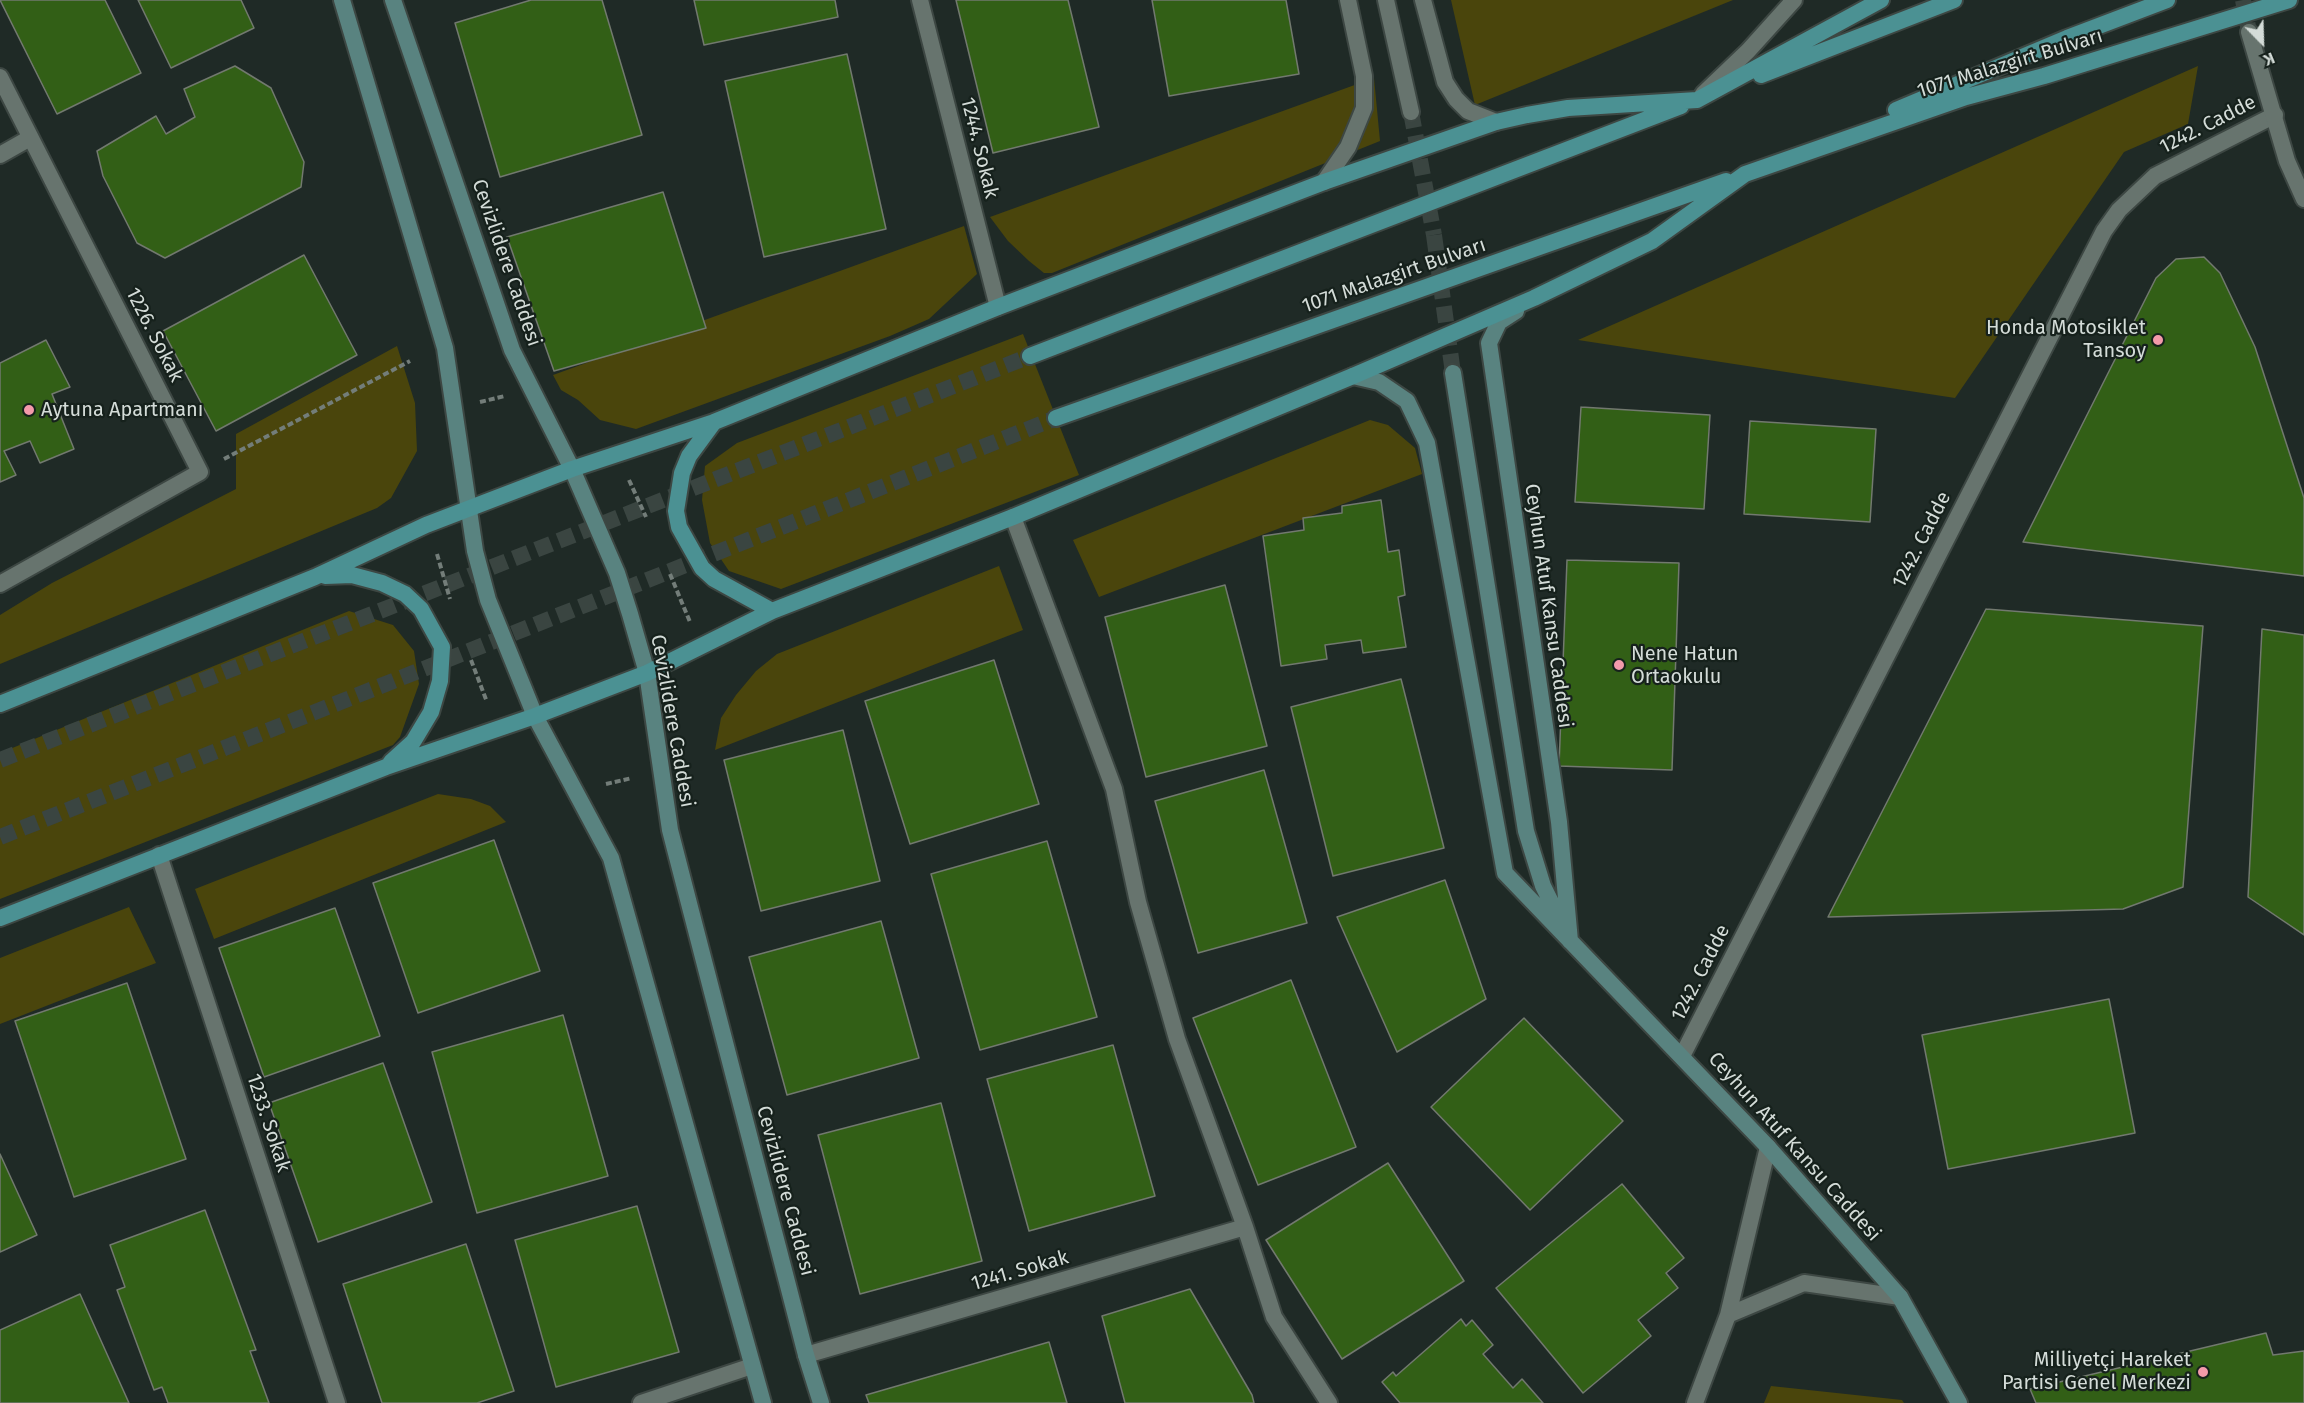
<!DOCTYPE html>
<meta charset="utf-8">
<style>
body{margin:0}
#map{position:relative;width:2304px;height:1403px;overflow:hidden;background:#1f2a26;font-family:"Fira Sans",sans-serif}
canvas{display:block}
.north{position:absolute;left:2232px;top:12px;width:60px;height:60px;-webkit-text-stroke:4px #16211c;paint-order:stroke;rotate:157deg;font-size:16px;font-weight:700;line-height:24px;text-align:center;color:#d4dcd8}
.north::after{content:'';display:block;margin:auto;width:21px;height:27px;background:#d4dcd8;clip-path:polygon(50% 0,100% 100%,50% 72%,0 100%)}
</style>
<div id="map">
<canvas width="2304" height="1403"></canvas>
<div class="north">K</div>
</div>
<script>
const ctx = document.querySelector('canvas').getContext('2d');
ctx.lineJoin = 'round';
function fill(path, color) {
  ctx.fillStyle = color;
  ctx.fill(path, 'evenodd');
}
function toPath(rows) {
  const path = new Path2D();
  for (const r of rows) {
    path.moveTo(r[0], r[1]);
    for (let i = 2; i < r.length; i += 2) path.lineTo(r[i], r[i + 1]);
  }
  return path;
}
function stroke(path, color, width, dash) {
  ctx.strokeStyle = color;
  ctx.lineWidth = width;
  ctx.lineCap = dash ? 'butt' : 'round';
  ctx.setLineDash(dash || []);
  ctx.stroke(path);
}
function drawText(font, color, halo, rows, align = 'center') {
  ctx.font = font + ' "Fira Sans",sans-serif';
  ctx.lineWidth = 4.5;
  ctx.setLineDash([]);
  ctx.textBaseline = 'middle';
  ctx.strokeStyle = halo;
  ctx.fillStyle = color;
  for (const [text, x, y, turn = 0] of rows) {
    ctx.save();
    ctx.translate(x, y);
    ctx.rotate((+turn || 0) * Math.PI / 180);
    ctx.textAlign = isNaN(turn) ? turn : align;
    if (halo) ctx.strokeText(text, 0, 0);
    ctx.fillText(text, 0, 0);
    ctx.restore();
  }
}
fill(toPath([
 [1451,0,1733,0,1475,105],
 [2198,66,2188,124,2124,152,1955,398,1578,340],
 [1374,78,1380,141,1052,273,1044,273,1029,261,1008,241,990,217],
 [964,226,977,274,929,319,890,336,636,429,600,420,578,400,561,390,553,375],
 [1023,334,1079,475,781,589,729,571,710,543,702,500,705,466,737,443],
 [397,346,415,403,417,451,391,498,377,508,0,664,0,615,52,583,236,489,236,434],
 [1370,420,1388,425,1415,448,1422,474,1099,597,1073,540],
 [999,566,1023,630,715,750,721,718,736,695,756,671,777,654],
 [349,611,393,625,414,651,419,684,400,737,393,745,0,899,0,753],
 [438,794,471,799,490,806,506,822,214,939,195,889],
 [129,907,156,963,0,1024,0,958],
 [1771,1386,1902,1400,1904,1403,1764,1403]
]), '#4a450c');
const building = toPath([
 [0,0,105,0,141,73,57,114,0,0],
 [138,0,241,0,254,28,171,68,138,0],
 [531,0,602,0,642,135,500,177,455,23,531,0],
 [694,0,835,0,838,17,704,45,694,0],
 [956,0,1068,0,1099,127,993,153,956,0],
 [1152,0,1286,0,1299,74,1169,96,1152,0],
 [847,54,886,229,764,257,725,81,847,54],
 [235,66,271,88,304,162,301,187,165,258,137,243,103,176,97,151,156,116,166,134,195,117,184,89,235,66],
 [663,192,706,328,554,371,507,237,663,192],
 [304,255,357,355,216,431,163,331,304,255],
 [2204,257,2220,273,2255,347,2304,498,2304,576,2023,542,2156,278,2176,259,2204,257],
 [46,340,70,387,52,394,74,449,40,463,30,441,4,451,16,475,0,482,0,363,46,340],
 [1581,407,1710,415,1704,509,1575,502,1581,407],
 [1750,421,1876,429,1870,522,1744,514,1750,421],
 [1381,500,1388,552,1399,550,1405,595,1398,597,1406,647,1363,653,1361,640,1325,645,1327,659,1281,666,1263,536,1304,530,1303,518,1342,513,1342,506,1381,500],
 [1567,560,1679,563,1672,770,1559,766,1567,560],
 [1225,585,1267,746,1146,777,1105,617,1225,585],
 [1986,609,2203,626,2183,887,2123,909,1828,917,1986,609],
 [2262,629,2304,635,2304,935,2248,897,2262,629],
 [994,660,1039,804,910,844,865,701,994,660],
 [1401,679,1444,848,1333,876,1291,707,1401,679],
 [843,730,880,881,761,911,724,760,843,730],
 [1264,770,1307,923,1198,953,1155,801,1264,770],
 [494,840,540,971,418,1013,373,883,494,840],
 [1047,841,1097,1017,980,1050,931,874,1047,841],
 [1445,880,1486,999,1397,1052,1337,917,1445,880],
 [335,908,380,1036,264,1077,219,948,335,908],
 [881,921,919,1058,787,1095,749,957,881,921],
 [1291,980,1356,1147,1258,1185,1193,1018,1291,980],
 [127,983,186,1159,74,1197,15,1021,127,983],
 [2109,999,2135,1133,1948,1169,1922,1035,2109,999],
 [563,1015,608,1176,477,1213,432,1052,563,1015],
 [1524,1018,1623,1121,1530,1210,1431,1107,1524,1018],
 [1113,1045,1155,1196,1029,1231,987,1079,1113,1045],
 [383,1063,432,1202,318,1242,269,1103,383,1063],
 [941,1103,982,1261,860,1294,818,1135,941,1103],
 [0,1154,37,1235,0,1252,0,1154],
 [1388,1163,1464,1281,1342,1359,1266,1240,1388,1163],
 [1622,1184,1684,1258,1666,1273,1678,1288,1638,1320,1651,1336,1583,1393,1496,1288,1622,1184],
 [637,1206,679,1352,556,1387,515,1240,637,1206],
 [205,1210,256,1350,250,1351,269,1403,168,1403,162,1387,154,1390,117,1290,125,1287,110,1245,205,1210],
 [466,1244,514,1391,477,1403,382,1403,343,1284,466,1244],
 [1190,1289,1252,1395,1254,1403,1125,1403,1102,1316,1190,1289],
 [80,1294,129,1403,0,1403,0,1330,80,1294],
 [1461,1319,1466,1326,1472,1320,1493,1345,1483,1354,1513,1388,1522,1379,1543,1403,1400,1403,1382,1382,1393,1372,1396,1376,1461,1319],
 [2266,1333,2273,1355,2304,1351,2304,1403,2036,1403,2030,1389,2266,1333],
 [1049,1342,1067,1403,869,1403,866,1395,1049,1342]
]);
fill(building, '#325f16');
stroke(building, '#72796f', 1.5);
stroke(toPath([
 [1411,112,1434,235]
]), '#3a4541', 16, [16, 8]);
stroke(toPath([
 [1434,235,1453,373]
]), '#3a4541', 16, [16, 8]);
stroke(toPath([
 [2243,0,2249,32],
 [0,760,1030,356],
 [0,837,1056,418]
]), '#3a4541', 16, [16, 8]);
const minor = toPath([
 [920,0,998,307],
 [0,77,200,472,0,584],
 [0,155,30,138],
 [1013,517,1114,789,1138,902,1177,1039,1245,1227,1274,1317,1329,1403],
 [159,855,337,1403],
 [1682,1056,2104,231,2119,210,2155,176,2275,115],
 [1728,1315,1804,1283,1900,1297],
 [806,1355,1245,1227],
 [641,1403,752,1366],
 [1695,1403,1728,1315,1768,1147]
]);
const tertiary = toPath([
 [1386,0,1411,112],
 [1423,0,1445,82,1456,99,1468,111,1496,122],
 [2249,32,2287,161,2304,199],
 [1703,94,1748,51,1794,0],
 [1324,182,1348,147,1364,108,1364,76,1348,0]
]);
const secondary = toPath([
 [342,0,445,348,475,551,488,600,535,716,611,858,763,1403],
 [393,0,512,350,572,469,617,573,630,614,647,673,670,830,806,1355,821,1403],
 [1516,311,1499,322,1489,343,1559,822,1570,941],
 [1453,373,1526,831,1543,886,1563,926],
 [1353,376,1379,382,1407,401,1427,443,1505,873,1768,1147,1900,1297,1959,1403]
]);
const primary = toPath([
 [1761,75,1954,0],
 [1896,110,2067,38,2167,0],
 [1030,356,1681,106],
 [1056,418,1726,181],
 [714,422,689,456,682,473,676,511,679,527,702,568,714,579,772,611],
 [325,576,352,575,382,583,405,594,421,609,442,647,440,681,431,712,413,742,391,762],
 [0,704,315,577,426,525,572,469,714,422,998,307,1324,182,1496,122,1527,115,1568,108,1697,100,1881,0],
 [0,918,386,767,535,716,647,673,772,611,1013,517,1353,376,1534,298,1652,241,1745,174,1966,97,2044,76,2289,0]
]);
stroke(minor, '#3d4743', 20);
stroke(tertiary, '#3d4743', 20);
stroke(secondary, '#3d4743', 20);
stroke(primary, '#3d4743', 20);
stroke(toPath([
 [480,402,505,396],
 [224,459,410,361],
 [629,480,646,517],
 [437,554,450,599],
 [670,574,690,622],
 [471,660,487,702],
 [606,784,632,778]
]), '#737d79', 4, [6, 3]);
stroke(minor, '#67746e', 16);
stroke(tertiary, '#67746e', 16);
stroke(secondary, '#598380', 16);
stroke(primary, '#4b9193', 16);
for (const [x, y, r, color] of [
 [2158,340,6,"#f39aaa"],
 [29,410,6,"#f39aaa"],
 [1619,665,6,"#f39aaa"],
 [2203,1372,6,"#f39aaa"]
]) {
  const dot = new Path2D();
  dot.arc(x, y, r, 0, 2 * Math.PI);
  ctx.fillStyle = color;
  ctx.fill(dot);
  stroke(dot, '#16211c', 2);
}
drawText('20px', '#d4dcd8', '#16211c', [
 ["1071 Malazgirt Bulvarı",2010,64,-17],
 ["1242. Cadde",2208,125,-27],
 ["1244. Sokak",979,148,76],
 ["Cevizlidere Caddesi",506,263,71],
 ["1071 Malazgirt Bulvarı",1394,276,-19],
 ["1226. Sokak",154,335,63],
 ["1242. Cadde",1922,540,-63],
 ["Ceyhun Atuf Kansu Caddesi",1548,606,82],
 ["Cevizlidere Caddesi",672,721,80],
 ["1242. Cadde",1701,973,-63],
 ["1233. Sokak",268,1123,72],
 ["Ceyhun Atuf Kansu Caddesi",1794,1147,48],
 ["Cevizlidere Caddesi",785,1191,75],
 ["1241. Sokak",1020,1271,-16]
]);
drawText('20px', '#d4dcd8', '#16211c', [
 ["Honda Motosiklet",2146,328],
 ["Tansoy",2146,351],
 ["Aytuna Apartmanı",41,410,"left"],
 ["Nene Hatun",1631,654,"left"],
 ["Ortaokulu",1631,677,"left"],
 ["Milliyetçi Hareket",2191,1360],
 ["Partisi Genel Merkezi",2191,1383]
], 'right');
</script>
